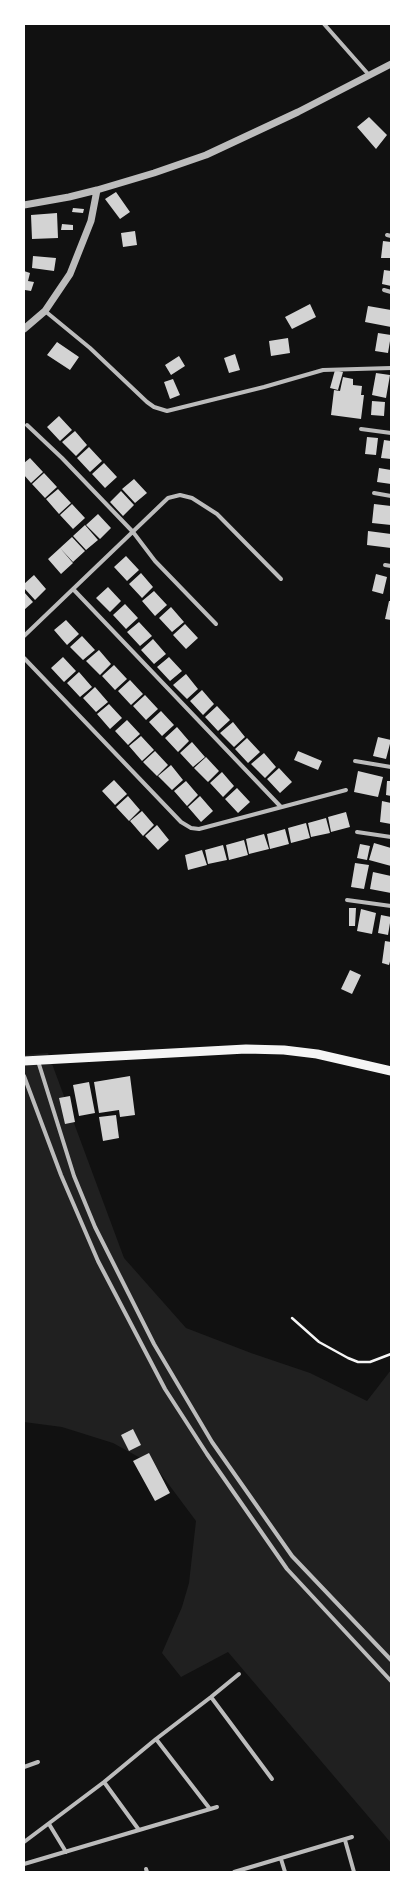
<!DOCTYPE html>
<style>
body{margin:0}
#map{position:relative;width:415px;height:1896px;overflow:hidden;background:#111;font-family:"Work Sans",sans-serif}
canvas{display:block}
.frame{position:absolute;inset:0;border:25px solid #fff;pointer-events:none}
</style>
<div id="map">
<canvas width="415" height="1896"></canvas>
<div class="frame"></div>
</div>
<script>
const ctx = document.querySelector('canvas').getContext('2d');
ctx.lineJoin = 'round';
function fill(path, color) {
  ctx.fillStyle = color;
  ctx.fill(path, 'evenodd');
}
function toPath(rows) {
  const path = new Path2D();
  for (const r of rows) {
    path.moveTo(r[0], r[1]);
    for (let i = 2; i < r.length; i += 2) path.lineTo(r[i], r[i + 1]);
  }
  return path;
}
function stroke(path, color, width, dash) {
  ctx.strokeStyle = color;
  ctx.lineWidth = width;
  ctx.lineCap = dash ? 'butt' : 'round';
  ctx.setLineDash(dash || []);
  ctx.stroke(path);
}
fill(toPath([
 [48,1053,124,1258,186,1328,251,1353,310,1373,367,1401,391,1370,391,1843,228,1652,181,1677,162,1653,182,1607,189,1583,196,1521,155,1466,113,1443,62,1427,24,1422,24,1055]
]), '#202020');
fill(toPath([
 [369,117,387,135,376,149,357,127],
 [116,192,130,212,120,219,105,199],
 [73,208,84,209,83,213,72,212],
 [57,213,58,238,32,239,31,215],
 [62,224,73,225,73,230,61,230],
 [135,231,137,245,123,247,121,233],
 [383,241,391,242,391,258,381,258],
 [33,256,56,258,54,271,32,268],
 [384,270,391,271,391,286,382,284],
 [24,271,30,273,28,281,34,282,31,291,25,290,25,293],
 [310,304,316,317,292,329,285,317],
 [368,306,391,310,391,327,365,322],
 [378,333,391,335,388,353,375,351],
 [288,338,290,353,271,356,269,341],
 [57,342,79,357,70,370,47,355],
 [235,354,240,370,229,373,224,358],
 [179,356,185,366,171,375,165,365],
 [335,370,343,372,338,390,330,388],
 [376,373,390,375,386,398,372,395],
 [343,377,353,379,353,385,362,386,361,395,364,395,361,419,331,415,334,390,340,391],
 [173,379,180,395,170,399,164,382],
 [372,401,385,402,384,416,371,415],
 [59,416,72,430,60,441,47,427],
 [75,431,87,445,76,456,62,442],
 [367,437,378,438,376,455,365,454],
 [384,440,391,441,391,459,381,458],
 [89,447,102,461,90,472,77,458],
 [30,458,43,472,31,483,24,475,24,463],
 [104,463,117,477,105,488,92,474],
 [379,468,391,470,391,484,377,482],
 [44,473,57,487,45,498,32,484],
 [134,479,147,493,135,503,122,489],
 [58,489,71,503,59,514,46,499],
 [121,491,134,505,123,516,110,502],
 [72,504,85,518,73,529,60,515],
 [374,504,391,506,391,525,372,523],
 [98,514,111,528,100,539,86,525],
 [85,525,98,540,86,550,73,536],
 [368,531,391,534,391,548,367,545],
 [72,537,85,551,73,562,60,548],
 [60,548,73,563,61,574,48,559],
 [126,556,139,570,127,581,114,567],
 [141,573,153,587,142,598,129,584],
 [376,574,387,577,383,594,372,591],
 [34,575,46,589,35,600,24,588,24,584],
 [108,587,121,601,110,612,96,598],
 [154,591,167,605,155,616,142,601],
 [24,592,33,602,24,610],
 [389,601,391,601,391,620,385,619],
 [125,604,138,618,126,629,113,615],
 [171,607,184,622,172,632,159,618],
 [66,620,79,634,67,645,54,630],
 [139,622,152,636,140,646,127,632],
 [185,624,198,638,186,649,173,635],
 [82,636,95,650,83,660,70,647],
 [153,639,166,654,154,664,141,650],
 [99,650,111,664,100,675,86,661],
 [63,657,76,671,64,682,51,668],
 [169,657,182,671,170,681,157,667],
 [114,665,127,679,115,690,102,676],
 [79,672,92,687,80,697,67,683],
 [186,674,198,689,187,699,173,685],
 [130,680,143,694,131,705,118,691],
 [95,687,108,702,96,712,83,698],
 [202,690,214,704,203,715,190,701],
 [145,695,158,709,146,720,133,706],
 [109,704,122,718,110,729,97,714],
 [217,706,230,720,218,731,205,717],
 [161,711,174,725,162,736,149,722],
 [127,720,140,734,128,745,115,731],
 [233,722,245,737,234,747,220,733],
 [177,727,189,741,178,752,165,738],
 [141,736,154,750,142,761,129,746],
 [378,737,391,740,386,759,373,756],
 [247,738,260,752,248,763,235,749],
 [192,742,205,757,193,767,180,753],
 [155,751,168,765,157,776,143,762],
 [298,751,322,761,318,770,294,760],
 [264,753,276,767,265,778,251,764],
 [206,757,219,771,208,782,194,768],
 [171,765,183,780,172,790,158,776],
 [279,768,292,782,280,793,267,779],
 [358,771,383,777,378,797,354,792],
 [222,772,234,786,223,797,210,783],
 [114,780,127,794,115,805,102,791],
 [186,781,198,795,187,806,174,791],
 [387,781,391,781,391,796,386,795],
 [237,788,250,802,238,813,225,799],
 [128,796,140,810,129,821,116,807],
 [200,796,213,811,201,822,188,807],
 [382,801,391,803,391,824,380,822],
 [142,811,154,825,143,836,130,821],
 [346,812,350,827,331,832,328,817],
 [326,818,330,833,311,837,308,823],
 [306,823,310,838,291,843,288,828],
 [157,825,169,840,158,850,145,836],
 [285,829,289,844,270,849,267,834],
 [264,834,269,849,249,854,246,839],
 [244,840,248,855,229,860,226,845],
 [374,843,391,848,391,866,369,860],
 [360,844,370,846,367,860,357,858],
 [223,845,227,860,208,864,205,850],
 [202,850,207,865,188,870,185,855],
 [355,863,369,865,364,889,351,887],
 [373,872,391,876,391,893,370,889],
 [349,908,356,908,355,926,349,926],
 [361,909,376,913,372,934,357,931],
 [381,915,391,917,388,935,378,933],
 [385,941,391,942,391,958,389,965,382,963],
 [350,970,361,975,352,994,341,989],
 [130,1076,135,1115,120,1117,119,1110,99,1113,94,1082],
 [89,1082,95,1113,79,1116,73,1085],
 [70,1096,75,1122,65,1124,59,1098],
 [116,1115,119,1138,103,1141,99,1117],
 [133,1429,141,1445,129,1451,121,1435],
 [149,1453,170,1493,155,1501,133,1461]
]), '#d3d3d3');
stroke(toPath([
 [292,1318,319,1342,348,1358,358,1362,370,1362,391,1354]
]), '#f5f5f5', 2.5);
stroke(toPath([
 [324,24,369,75],
 [387,235,391,236],
 [384,290,391,292],
 [45,311,90,348,147,402,154,407,167,411,264,387,323,370,391,368],
 [27,425,62,458,133,532,155,561,216,624],
 [361,429,391,433],
 [374,493,391,496],
 [385,565,391,566],
 [73,589,281,807],
 [24,636,168,498,180,495,192,498,217,514,281,579],
 [24,658,181,822,191,828,199,829,346,790],
 [355,761,391,767],
 [357,832,391,837],
 [347,900,391,906],
 [38,1061,74,1176,95,1227,154,1344,212,1442,292,1556,391,1660],
 [24,1076,61,1175,98,1261,165,1389,207,1454,287,1569,391,1681],
 [211,1697,272,1779],
 [156,1739,210,1809],
 [24,1767,38,1762],
 [104,1782,139,1830],
 [49,1824,66,1852],
 [345,1840,354,1872],
 [24,1842,104,1782,156,1739,211,1697,239,1674],
 [281,1859,285,1872],
 [24,1864,217,1807],
 [146,1869,147,1872],
 [234,1872,352,1837]
]), '#bcbcbc', 4);
stroke(toPath([
 [24,205,69,197,97,190,154,173,206,155,298,112,391,64],
 [24,329,45,311,70,274,91,221,97,190]
]), '#bcbcbc', 7);
stroke(toPath([
 [24,1061,246,1049,284,1050,317,1054,391,1071]
]), '#f5f5f5', 9);
</script>
